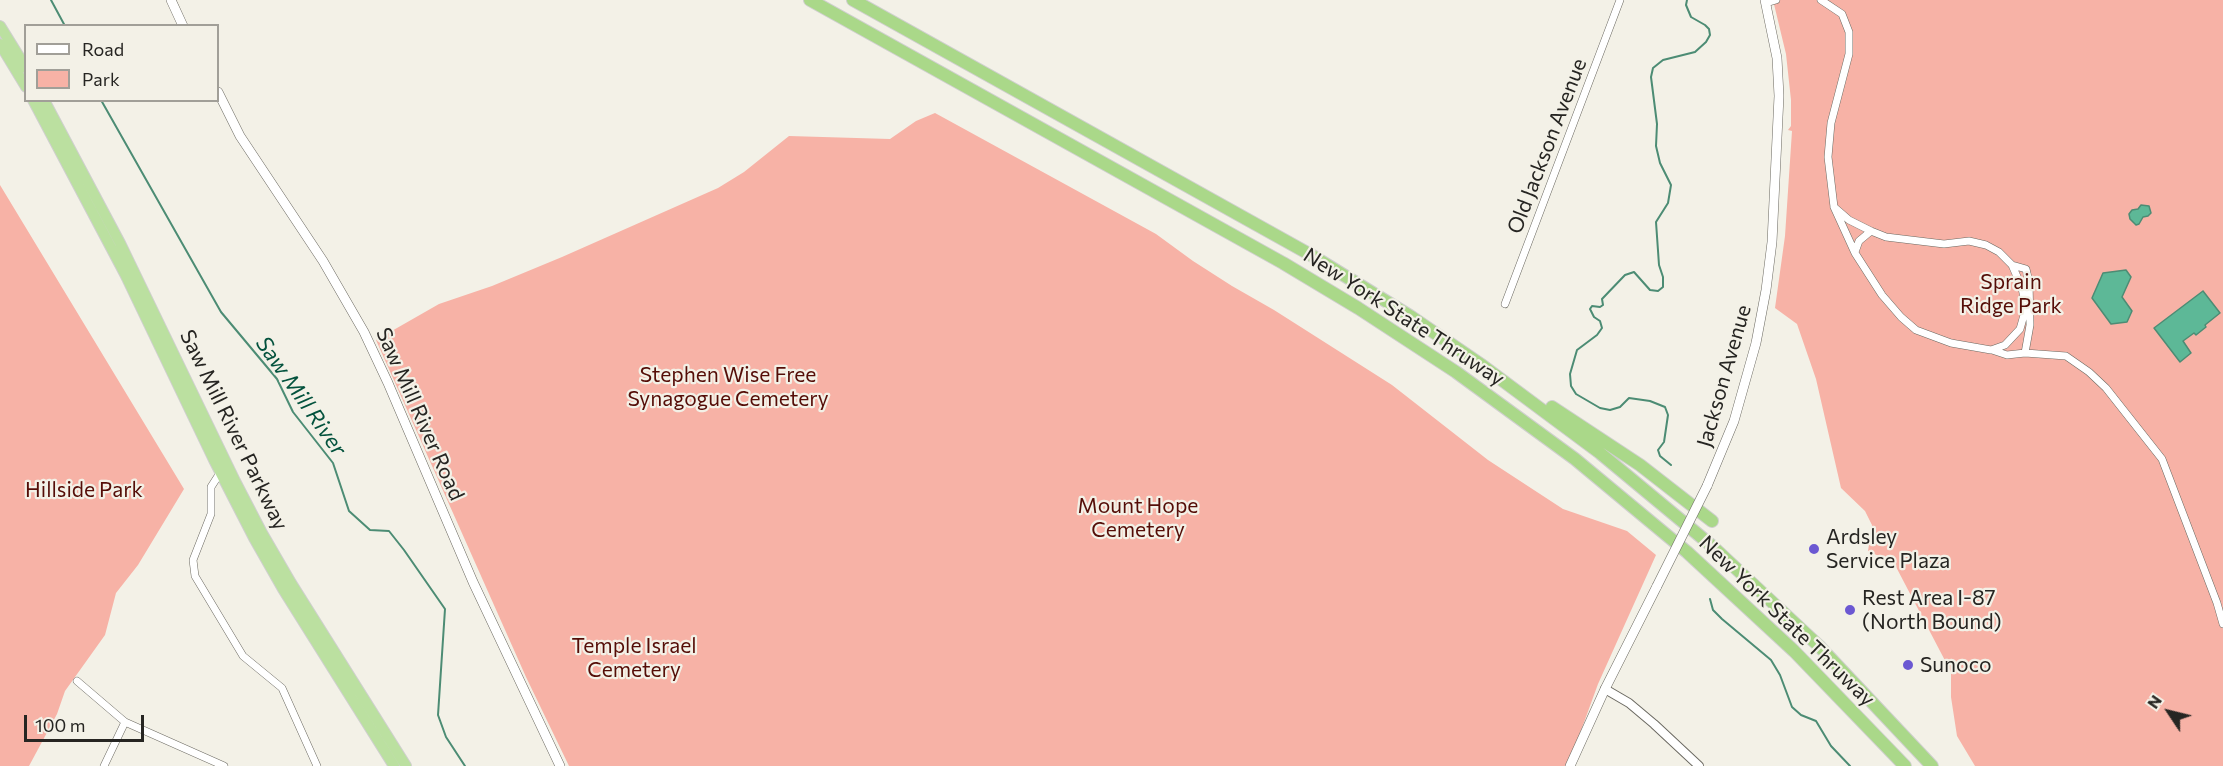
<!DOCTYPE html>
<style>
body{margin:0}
#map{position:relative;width:2223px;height:766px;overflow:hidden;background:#f3f1e7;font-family:Commissioner,sans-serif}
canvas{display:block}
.legend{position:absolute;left:24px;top:24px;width:195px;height:78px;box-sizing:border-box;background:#f3f1e7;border:2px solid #a19f98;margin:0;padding:8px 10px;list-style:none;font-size:18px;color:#262522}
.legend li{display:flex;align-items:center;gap:12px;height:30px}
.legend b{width:30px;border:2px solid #a19f98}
.north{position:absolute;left:2139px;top:682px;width:60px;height:60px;-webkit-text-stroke:4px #f3f1e7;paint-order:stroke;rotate:305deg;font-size:16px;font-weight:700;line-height:24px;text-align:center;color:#262522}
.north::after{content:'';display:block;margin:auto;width:21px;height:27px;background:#262522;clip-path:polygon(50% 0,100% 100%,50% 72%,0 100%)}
.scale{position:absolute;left:24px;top:715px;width:120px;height:27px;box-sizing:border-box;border:3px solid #262522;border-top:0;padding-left:8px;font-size:18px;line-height:21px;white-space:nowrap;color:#262522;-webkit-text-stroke:4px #f3f1e7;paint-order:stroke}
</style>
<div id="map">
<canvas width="2223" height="766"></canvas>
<ul class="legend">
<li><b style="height:8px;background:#fff"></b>Road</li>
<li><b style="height:16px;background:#f7b2a6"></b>Park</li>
</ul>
<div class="north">N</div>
<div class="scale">100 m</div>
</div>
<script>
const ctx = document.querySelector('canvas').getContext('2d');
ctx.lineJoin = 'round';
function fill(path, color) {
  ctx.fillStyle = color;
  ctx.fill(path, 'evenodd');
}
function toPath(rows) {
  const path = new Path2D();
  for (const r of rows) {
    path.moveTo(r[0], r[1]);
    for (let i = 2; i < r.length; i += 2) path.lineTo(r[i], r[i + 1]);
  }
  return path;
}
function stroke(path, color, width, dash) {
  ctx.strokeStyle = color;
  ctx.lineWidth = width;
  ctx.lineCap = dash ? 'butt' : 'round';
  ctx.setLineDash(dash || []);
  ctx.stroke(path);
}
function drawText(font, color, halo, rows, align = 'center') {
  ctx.font = font + ' Commissioner,sans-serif';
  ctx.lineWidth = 4.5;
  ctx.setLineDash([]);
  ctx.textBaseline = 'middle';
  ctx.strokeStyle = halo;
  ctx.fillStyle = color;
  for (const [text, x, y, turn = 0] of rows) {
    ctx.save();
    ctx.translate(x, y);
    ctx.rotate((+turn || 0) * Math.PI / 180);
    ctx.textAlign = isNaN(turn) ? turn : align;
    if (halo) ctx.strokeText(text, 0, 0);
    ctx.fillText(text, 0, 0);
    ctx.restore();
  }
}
fill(toPath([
 [1773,0,2223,0,2223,766,1975,766,1957,736,1951,697,1951,672,1894,563,1868,551,1872,525,1865,511,1841,488,1816,379,1797,324,1775,308,1785,236,1792,131,1788,130,1791,126,1791,100,1786,54],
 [935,113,1156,234,1193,261,1232,286,1274,310,1392,385,1488,460,1563,509,1627,531,1656,555,1598,684,1579,736,1566,766,569,766,526,677,376,340,439,304,492,286,562,257,718,188,744,172,789,136,890,139,916,121],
 [0,185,184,489,138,565,116,593,105,635,65,691,57,714,29,766,0,766]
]), '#f7b2a6');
const water = toPath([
 [2141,205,2149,206,2151,213,2148,216,2143,217,2139,224,2136,225,2130,219,2129,214,2132,210,2138,209,2141,205],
 [2126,270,2131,277,2122,297,2132,311,2127,322,2111,324,2092,298,2103,273,2126,270],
 [2203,291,2220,313,2205,325,2206,327,2196,335,2194,333,2183,341,2191,353,2180,362,2154,328,2203,291]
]);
fill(water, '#5db897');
stroke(water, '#4c8c74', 1.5);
stroke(toPath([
 [51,0,65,26],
 [101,100,221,312,277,379,293,412,333,463,349,511,370,530,389,531,404,550,445,609,438,715,446,737,465,766],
 [1671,465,1660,456,1658,450,1664,442,1668,415,1665,407,1650,401,1629,398,1620,407,1610,410,1600,408,1576,394,1571,386,1570,374,1577,350,1597,335,1602,328,1600,321,1594,317,1590,309,1592,306,1600,307,1603,305,1602,299,1625,275,1634,272,1650,290,1658,291,1663,287,1663,277,1659,265,1656,222,1668,203,1671,185,1660,163,1656,146,1657,124,1651,77,1653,68,1663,60,1695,52,1706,42,1710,35,1709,29,1705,25,1691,17,1686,5,1687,0],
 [1710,599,1713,610,1722,619,1771,660,1780,675,1792,707,1801,715,1816,721,1831,746,1850,766]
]), '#4c8c74', 2);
const minor = toPath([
 [1821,0,1842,14,1849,32,1849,54,1831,123,1828,157,1834,207,1855,253,1882,295,1901,317,1916,330,1951,343,1991,350,2005,345,2020,329,2026,308,2022,288,2012,265,1999,252,1986,245,1969,241,1944,244,1886,237,1871,231,1849,220,1834,207],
 [1766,3,1776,0],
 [1855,252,1859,241,1871,231],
 [2012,265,2026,269,2029,282,2030,325,2025,353],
 [1505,304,1620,0],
 [1992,350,2007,355,2025,353,2066,356,2089,372,2106,388,2162,459,2217,603,2223,624],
 [220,473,211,487,211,514,193,560,195,576,243,656,282,688,317,766],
 [77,681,125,722,224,766],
 [104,766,125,722]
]);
const tertiary = toPath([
 [1605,689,1629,703,1654,724,1699,766]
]);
const secondary = toPath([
 [171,0,183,26],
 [218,92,240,136,323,261,364,332,388,383,473,582,560,766],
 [1707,486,1734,421,1756,343,1766,290,1772,242,1779,96,1777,58,1765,0],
 [1570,766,1605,689,1657,586]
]);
const trunk = toPath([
 [0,26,26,68],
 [0,44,26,87],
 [33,100,126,276,214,460,254,538,283,589,394,766],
 [44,100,120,243,235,481,262,533,291,583,406,766]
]);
const motorway = toPath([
 [810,0,1283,263,1358,308,1456,372,1575,459,1687,552,1794,651,1905,766],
 [853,0,1311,255,1410,316,1483,366,1600,453,1712,546,1819,646,1932,766],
 [1552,407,1640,465,1712,521]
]);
stroke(minor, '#6b6961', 8);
stroke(tertiary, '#6b6961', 10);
stroke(secondary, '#6b6961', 10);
stroke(trunk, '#cfcfce', 12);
stroke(motorway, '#cfcfce', 14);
stroke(minor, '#fff', 7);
stroke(tertiary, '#fff', 8);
stroke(secondary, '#fff', 9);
stroke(trunk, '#bbe0a0', 10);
stroke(motorway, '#aad889', 12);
const secondaryBridge = toPath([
 [1657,586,1707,486]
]);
stroke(secondaryBridge, '#6b6961', 10, []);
stroke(secondaryBridge, '#fff', 9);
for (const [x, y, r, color] of [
 [1814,549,6,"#6b58d2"],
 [1850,610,6,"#6b58d2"],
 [1908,665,6,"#6b58d2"]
]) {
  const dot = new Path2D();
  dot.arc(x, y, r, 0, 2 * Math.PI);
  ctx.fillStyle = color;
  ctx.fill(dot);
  stroke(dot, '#f3f1e7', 2);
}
drawText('21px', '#262522', '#f3f1e7', [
 ["Old Jackson Avenue",1547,146,-69],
 ["New York State Thruway",1404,317,33],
 ["Jackson Avenue",1724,376,-74],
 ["Saw Mill River Road",420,414,66],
 ["Saw Mill River Parkway",234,430,64],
 ["New York State Thruway",1787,621,44]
]);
drawText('21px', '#550d07', '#f3f1e7', [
 ["Sprain",2011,282],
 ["Ridge Park",2011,306],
 ["Stephen Wise Free",728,375],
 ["Synagogue Cemetery",728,399],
 ["Hillside Park",84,490],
 ["Mount Hope",1138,506],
 ["Cemetery",1138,530],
 ["Temple Israel",634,646],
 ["Cemetery",634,670]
]);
drawText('21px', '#262522', '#f3f1e7', [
 ["Ardsley",1826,537],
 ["Service Plaza",1826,561],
 ["Rest Area I-87",1862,598],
 ["(North Bound)",1862,622],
 ["Sunoco",1920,665]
], 'left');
drawText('italic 22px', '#03523d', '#f3f1e7', [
 ["Saw Mill River",301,396,55]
]);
</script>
